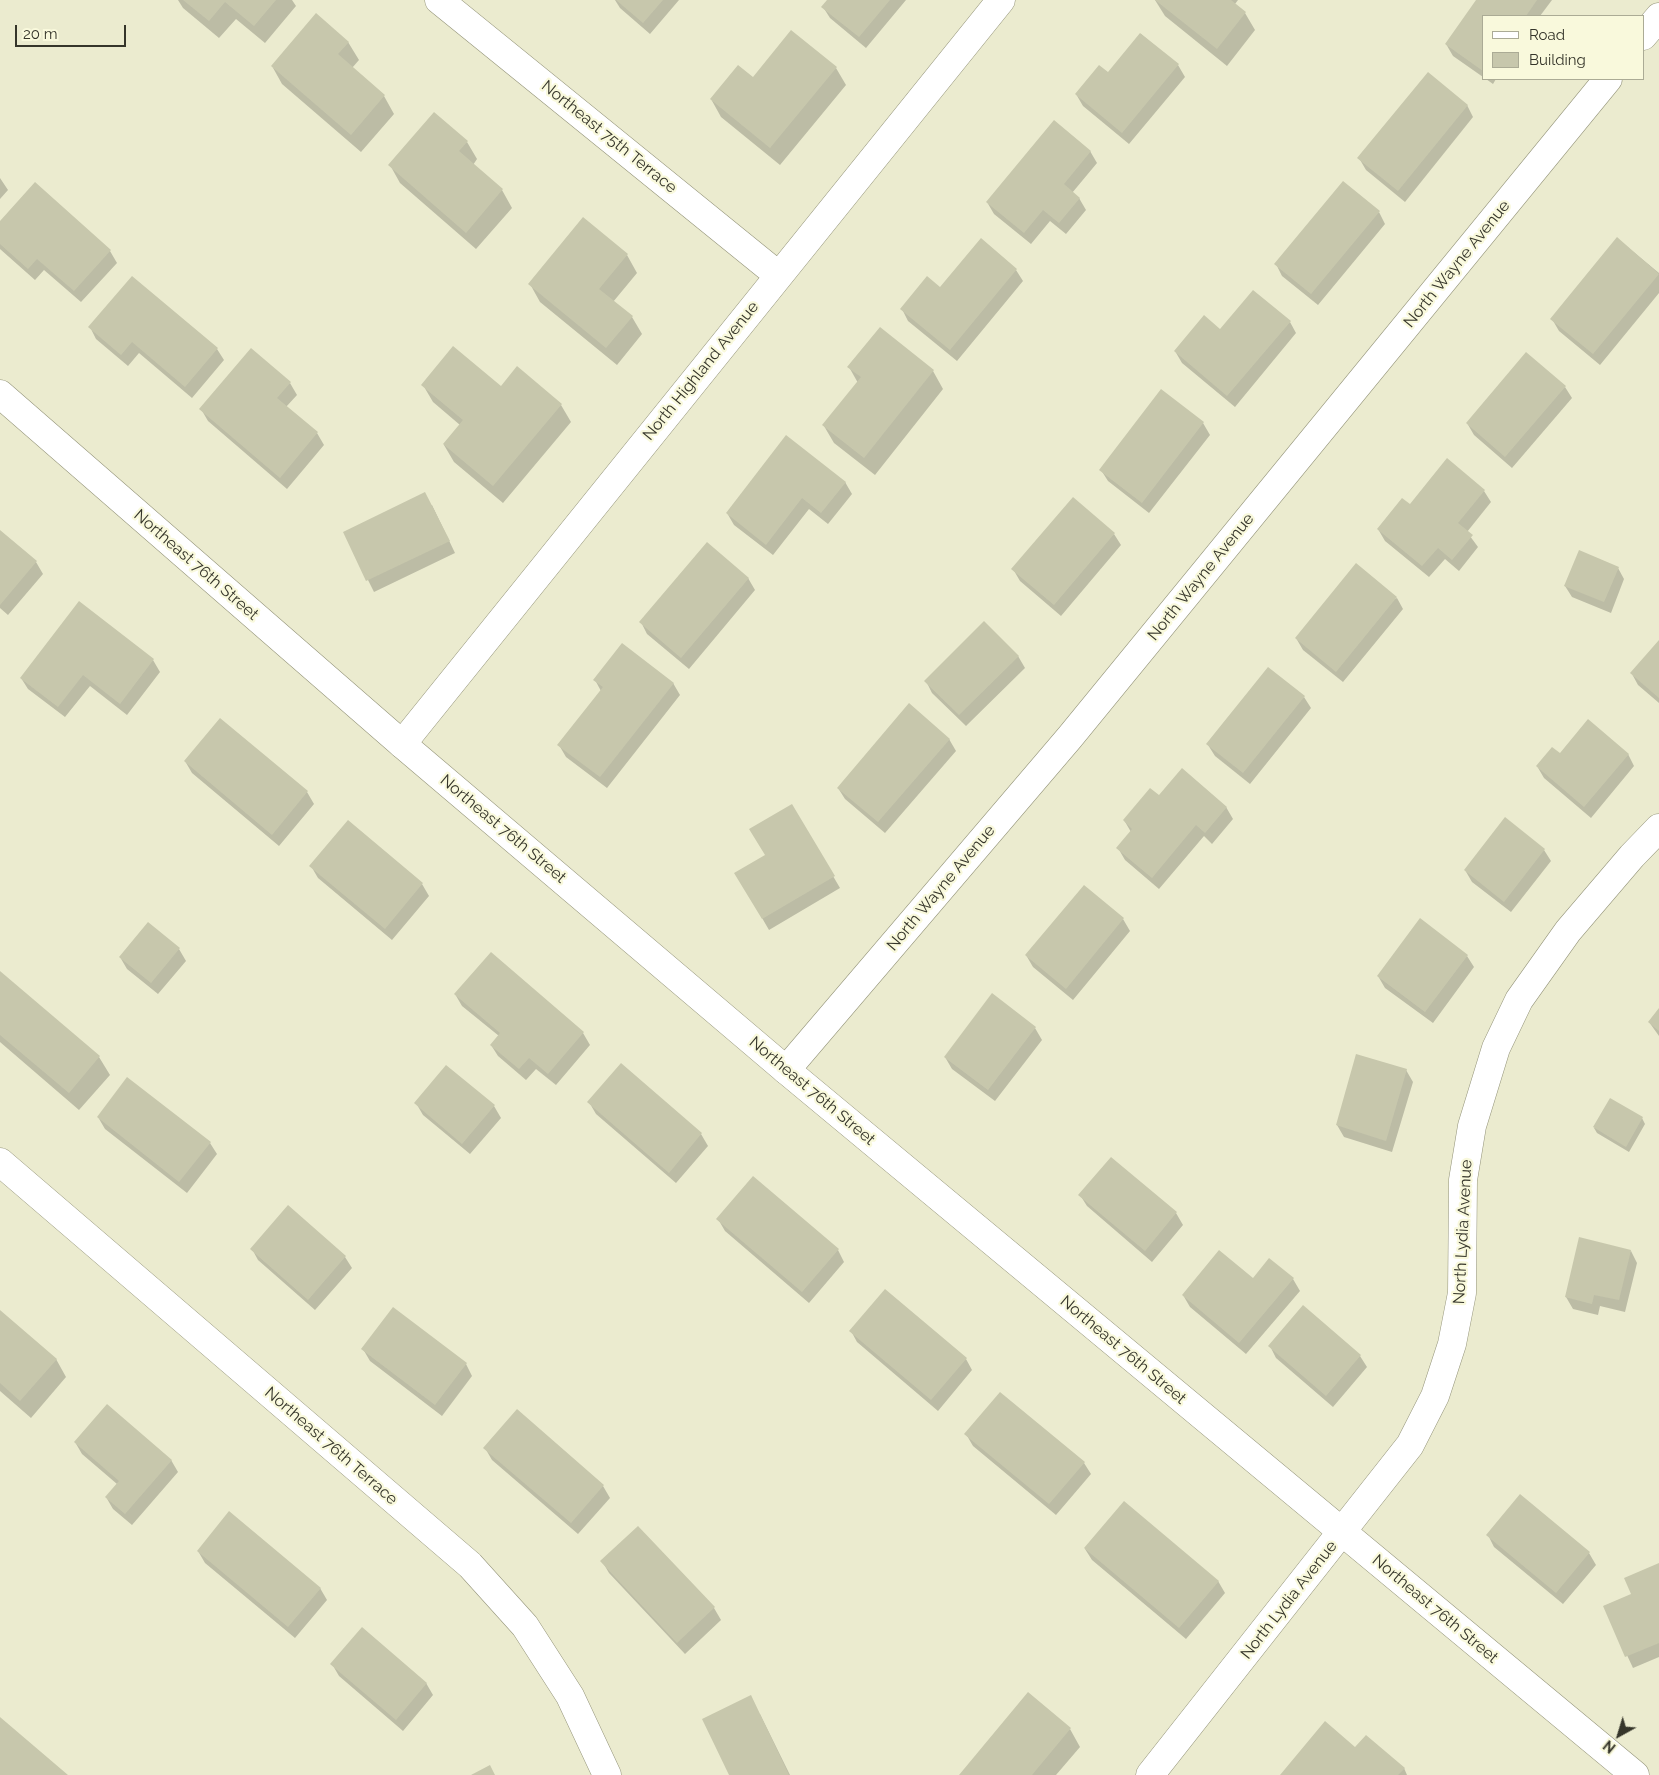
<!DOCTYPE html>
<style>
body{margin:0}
#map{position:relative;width:1659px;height:1775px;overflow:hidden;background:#ebebcf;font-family:Raleway,sans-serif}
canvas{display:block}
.legend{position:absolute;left:1482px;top:15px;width:162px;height:65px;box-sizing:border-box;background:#f9f9dc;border:1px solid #abab95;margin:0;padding:6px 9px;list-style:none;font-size:15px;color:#35352a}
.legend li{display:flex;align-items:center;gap:10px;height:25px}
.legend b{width:25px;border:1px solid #abab95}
.north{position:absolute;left:1594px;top:1710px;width:50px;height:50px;-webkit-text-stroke:4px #f9f9dc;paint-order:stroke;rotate:219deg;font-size:14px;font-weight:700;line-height:20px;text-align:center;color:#35352a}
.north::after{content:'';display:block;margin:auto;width:18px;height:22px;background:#35352a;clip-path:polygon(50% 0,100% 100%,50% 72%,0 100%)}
.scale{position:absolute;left:15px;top:25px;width:111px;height:22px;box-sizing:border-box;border:2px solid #35352a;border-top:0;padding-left:6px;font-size:15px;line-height:18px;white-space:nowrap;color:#35352a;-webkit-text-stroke:4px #f9f9dc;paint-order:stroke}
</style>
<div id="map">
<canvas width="1659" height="1775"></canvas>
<ul class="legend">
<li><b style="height:6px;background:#fff"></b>Road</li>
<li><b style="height:14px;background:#c7c7ac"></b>Building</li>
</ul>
<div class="north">N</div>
<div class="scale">20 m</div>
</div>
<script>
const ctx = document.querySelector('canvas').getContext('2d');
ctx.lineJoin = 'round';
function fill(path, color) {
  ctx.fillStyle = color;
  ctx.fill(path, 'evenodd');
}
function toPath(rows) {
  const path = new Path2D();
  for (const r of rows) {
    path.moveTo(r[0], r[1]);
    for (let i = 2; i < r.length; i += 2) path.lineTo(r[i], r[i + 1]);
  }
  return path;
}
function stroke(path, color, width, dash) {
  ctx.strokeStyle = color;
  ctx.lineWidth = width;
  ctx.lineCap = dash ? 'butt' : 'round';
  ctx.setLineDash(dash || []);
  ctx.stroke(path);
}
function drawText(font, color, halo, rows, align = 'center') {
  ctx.font = font + ' Raleway,sans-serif';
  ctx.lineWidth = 4.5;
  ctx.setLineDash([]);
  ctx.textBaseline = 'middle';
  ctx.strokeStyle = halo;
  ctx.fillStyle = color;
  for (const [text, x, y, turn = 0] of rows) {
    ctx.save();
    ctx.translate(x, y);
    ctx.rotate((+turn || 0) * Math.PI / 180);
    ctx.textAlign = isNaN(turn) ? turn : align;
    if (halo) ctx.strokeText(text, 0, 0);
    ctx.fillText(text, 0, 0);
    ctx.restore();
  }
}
fill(toPath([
 [178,0,292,0,296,6,265,43,236,19,219,38,183,8],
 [615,0,679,0,650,34,620,8],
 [828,0,906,0,866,48,830,18,823,7],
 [1155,0,1238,0,1235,4,1245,13,1255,30,1227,66,1165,16],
 [1477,0,1552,0,1540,16,1483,16,1483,77,1453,56,1446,44],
 [1141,34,1178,65,1185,77,1129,144,1083,106,1076,94,1108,74],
 [348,42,359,60,352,68,384,96,394,114,361,152,282,84,272,66],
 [836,68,846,85,780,165,721,117,711,99,753,79],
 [1486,79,1496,79,1493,84],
 [1467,105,1473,117,1405,202,1366,170,1359,158],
 [467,142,477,159,473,165,502,190,512,208,476,249,400,183,390,165],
 [1090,151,1097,163,1072,193,1079,198,1086,210,1066,234,1050,221,1031,244,994,214,987,202],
 [0,178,8,190,0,199],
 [1379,212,1385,224,1318,305,1282,276,1276,264],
 [0,223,110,251,117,263,81,302,44,270,35,280,0,249],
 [1618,239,1659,273,1659,293,1600,365,1559,331,1552,319],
 [981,240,1016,270,1023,281,957,361,908,321,902,309,941,288],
 [627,255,637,273,613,302,632,317,642,334,617,365,540,302,530,284],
 [1290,322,1296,333,1235,407,1182,363,1175,351,1220,331],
 [90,327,217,349,224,360,192,398,139,353,128,366,96,339],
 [880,328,933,371,943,389,875,475,834,443,824,426,858,383,849,367],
 [290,383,297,395,286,407,317,433,324,445,287,489,208,421,201,409],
 [423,385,501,388,561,405,571,422,503,503,454,462,444,445,460,425,433,402],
 [1565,387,1572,398,1512,468,1474,435,1467,423],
 [1161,390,1203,423,1210,435,1149,513,1108,481,1101,470],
 [845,482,852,494,828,524,809,509,773,555,734,525,727,513],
 [1484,491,1491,502,1467,532,1478,547,1459,571,1445,559,1429,577,1385,541,1378,529,1410,505],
 [432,505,455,553,374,592,344,532],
 [0,531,36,562,43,574,8,615,0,608],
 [1114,534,1121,545,1061,616,1020,581,1013,569],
 [1618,568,1624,579,1611,613,1572,597,1565,586],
 [748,578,755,590,689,669,647,634,641,622],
 [1397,598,1403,609,1343,682,1303,650,1296,638],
 [80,603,153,660,160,672,127,715,90,686,65,717,28,689,21,678],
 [1659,642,1659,703,1638,685,1632,674],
 [1018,656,1025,668,966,726,932,693,926,681],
 [595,680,673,683,680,695,607,788,566,757,559,745,601,691],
 [1304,697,1311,708,1250,784,1215,756,1208,745],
 [220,719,307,792,314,804,279,846,192,773,185,761],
 [949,739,956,751,885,833,845,799,838,788],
 [1628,754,1634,766,1591,818,1544,778,1537,766,1560,755],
 [1160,797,1226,807,1233,819,1212,844,1204,836,1159,889,1125,860,1118,848,1131,832,1124,820],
 [792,806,840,888,769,930,736,873,766,856],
 [348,822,422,884,429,896,392,940,318,878,311,866],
 [1544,850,1551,861,1511,912,1472,882,1465,870],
 [1123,919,1130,931,1073,1000,1033,967,1026,955],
 [179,949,186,961,158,994,127,969,120,957],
 [491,953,583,1033,590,1045,556,1085,536,1069,526,1080,498,1056,491,1045,499,1036,462,1006,455,994],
 [1467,956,1474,967,1433,1023,1385,988,1378,976],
 [0,973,99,1057,110,1075,79,1110,0,1042],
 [1659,1010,1659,1036,1649,1022],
 [1035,1028,1042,1040,995,1101,952,1069,945,1057],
 [621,1065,701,1134,708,1146,676,1183,596,1114,589,1102],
 [1406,1070,1413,1082,1392,1152,1344,1137,1337,1125],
 [416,1103,494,1106,501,1118,470,1154,423,1115],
 [98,1117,210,1143,217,1154,187,1193,105,1129],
 [1642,1118,1645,1124,1629,1152,1597,1133,1594,1128],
 [1080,1195,1176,1213,1183,1225,1152,1262,1087,1206],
 [718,1219,838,1250,844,1262,809,1303,725,1231],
 [252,1249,345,1257,352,1268,315,1310,258,1260],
 [1631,1251,1637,1263,1625,1312,1600,1306,1598,1315,1573,1309,1566,1297],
 [1253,1279,1293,1279,1300,1291,1246,1354,1190,1307,1183,1295],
 [0,1311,56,1359,66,1377,31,1418,0,1391],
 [851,1331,966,1359,972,1370,938,1411,857,1342],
 [1270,1346,1360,1356,1367,1367,1333,1407,1276,1358],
 [363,1349,466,1364,472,1376,442,1416,370,1361],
 [517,1411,603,1486,610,1498,578,1534,492,1460,485,1448],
 [966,1434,1084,1463,1091,1474,1056,1515,973,1446],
 [75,1442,171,1460,178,1472,132,1525,113,1509,106,1497,117,1484,82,1454],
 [638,1527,714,1608,721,1620,685,1654,609,1573,602,1561],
 [1488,1535,1589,1553,1596,1565,1563,1604,1494,1547],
 [1085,1549,1218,1581,1225,1593,1186,1639,1092,1560],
 [198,1551,320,1588,327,1600,295,1638,205,1563],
 [1659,1564,1659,1657,1633,1668,1604,1606,1633,1594],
 [332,1664,426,1683,433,1695,403,1731,339,1676],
 [760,1714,790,1775,730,1775],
 [1070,1729,1080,1747,1056,1775,960,1775],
 [1356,1749,1404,1768,1407,1775,1282,1775]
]), '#0003');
fill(toPath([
 [183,0,276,0,254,26,225,2,209,21],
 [616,0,663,0,643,23],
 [827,0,890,0,859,37,821,7],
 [1155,0,1231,0,1246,12,1217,49],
 [1476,0,1537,0,1526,16,1483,16,1483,71,1445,44],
 [316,13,349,42,338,54,385,95,351,135,271,66],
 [791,30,837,67,770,148,710,99,738,65,753,77],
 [1140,33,1179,64,1122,133,1075,94,1099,65,1108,72],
 [1428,72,1468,105,1398,191,1357,158],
 [434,112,468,141,459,151,503,189,466,233,388,165],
 [1054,120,1091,151,1064,184,1080,198,1059,223,1043,210,1024,233,986,202],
 [1343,181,1380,211,1311,294,1274,264],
 [35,182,111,250,74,291,37,259,28,269,0,244,0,221],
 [583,217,628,254,599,289,633,316,606,348,528,284],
 [1617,237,1659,274,1593,354,1550,319],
 [981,238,1017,269,950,350,900,309,927,276,940,287],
 [132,276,218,348,185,387,132,342,121,355,88,327],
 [1253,290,1291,321,1227,396,1174,351,1204,315,1220,329],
 [880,327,934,370,864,458,822,425,861,377,847,367],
 [453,346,501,386,517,366,562,404,493,486,443,444,463,420,421,385],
 [251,348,291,382,277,398,318,432,280,478,199,409],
 [1526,352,1566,386,1505,457,1466,423],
 [1161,389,1204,422,1142,503,1099,470],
 [786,435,846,482,821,513,802,498,766,545,726,513],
 [1447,458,1485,490,1458,523,1473,535,1452,560,1438,548,1422,566,1377,529,1402,498,1410,504],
 [425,492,450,541,366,581,343,532],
 [1073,497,1115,533,1054,605,1011,569],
 [0,530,37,561,0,605],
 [707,542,749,578,681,658,639,622],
 [1579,550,1619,567,1604,602,1564,586],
 [1356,563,1397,597,1336,672,1295,638],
 [79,601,154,659,120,704,83,675,58,707,20,678],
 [984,621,1019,656,959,715,924,681],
 [1659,640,1659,698,1630,673],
 [622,643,674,683,600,777,557,745,603,687,593,680],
 [1268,667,1305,696,1243,773,1206,744],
 [909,703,950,739,878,822,837,788],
 [220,718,308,791,272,835,184,761],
 [1588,719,1629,754,1584,807,1536,766,1552,747,1560,753],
 [1182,768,1227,807,1205,833,1196,825,1152,878,1116,848,1132,829,1123,820,1150,788,1159,795],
 [792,804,835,876,762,919,734,873,765,855,749,829],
 [1505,817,1545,849,1504,902,1464,870],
 [348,820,423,883,385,929,309,866],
 [1084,885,1124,918,1066,989,1025,955],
 [1420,918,1468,955,1425,1012,1377,976],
 [148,922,180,948,151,983,119,957],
 [491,952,584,1032,548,1074,529,1058,519,1069,490,1045,500,1033,454,994],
 [0,971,100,1056,69,1093,0,1035],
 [992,993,1036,1027,988,1090,944,1057],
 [1659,1008,1659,1031,1648,1022],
 [1356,1054,1407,1069,1386,1141,1336,1125],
 [621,1063,702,1133,669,1173,587,1102],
 [446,1065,495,1105,462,1144,414,1103],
 [127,1077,211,1142,179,1182,97,1117],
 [1610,1098,1643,1117,1626,1147,1593,1127],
 [1111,1157,1177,1212,1145,1251,1078,1195],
 [753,1176,839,1249,802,1292,716,1219],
 [288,1205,346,1256,308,1300,250,1249],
 [1579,1237,1631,1250,1619,1300,1594,1295,1592,1304,1565,1297],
 [1219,1250,1253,1278,1269,1258,1294,1278,1239,1343,1182,1295],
 [885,1289,967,1358,931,1400,849,1331],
 [1303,1305,1361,1355,1326,1396,1268,1346],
 [393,1307,467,1363,435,1405,361,1349],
 [0,1310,57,1359,20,1401,0,1383],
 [1000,1392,1085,1462,1049,1504,964,1434],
 [107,1404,172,1460,125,1514,105,1497,119,1481,74,1442],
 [517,1409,604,1485,571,1523,483,1448],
 [1520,1494,1590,1552,1556,1593,1486,1535],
 [1124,1501,1219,1581,1179,1628,1084,1548],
 [229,1511,321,1588,288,1627,197,1551],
 [638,1526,715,1607,677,1643,600,1561],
 [1659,1563,1659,1643,1625,1657,1603,1606,1631,1594,1624,1578],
 [362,1627,427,1683,396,1720,330,1664],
 [1028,1692,1071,1728,1032,1775,959,1775],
 [751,1695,789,1775,729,1775,702,1719],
 [0,1717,68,1775,0,1775],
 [1325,1721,1355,1747,1366,1735,1405,1768,1398,1775,1280,1775],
 [490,1765,495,1775,471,1775]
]), '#c7c7ac');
const street = toPath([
 [439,0,778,275],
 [1643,36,1659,17],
 [402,744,1001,0],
 [786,1070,1070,737,1608,79],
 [0,1162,470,1565,525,1626,570,1696,607,1775],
 [1150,1775,1410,1445,1435,1396,1452,1344,1462,1293,1463,1180,1472,1126,1496,1048,1519,1000,1568,931,1632,856,1659,828]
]);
const secondary = toPath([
 [0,394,402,744,786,1070,1635,1775]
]);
stroke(street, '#94947a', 29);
stroke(secondary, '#94947a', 29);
stroke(street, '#fff', 28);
stroke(secondary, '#fff', 28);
drawText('16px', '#35352a', '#f9f9dc', [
 ["Northeast 75th Terrace",609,137,39],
 ["North Wayne Avenue",1457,264,-51],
 ["North Highland Avenue",701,371,-51],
 ["Northeast 76th Street",196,565,41],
 ["North Wayne Avenue",1201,577,-51],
 ["Northeast 76th Street",503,829,40],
 ["North Wayne Avenue",941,888,-50],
 ["Northeast 76th Street",812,1091,40],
 ["North Lydia Avenue",1463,1232,-87],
 ["Northeast 76th Street",1123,1350,40],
 ["Northeast 76th Terrace",331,1446,41],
 ["North Lydia Avenue",1289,1600,-52],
 ["Northeast 76th Street",1435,1609,40]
]);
</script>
